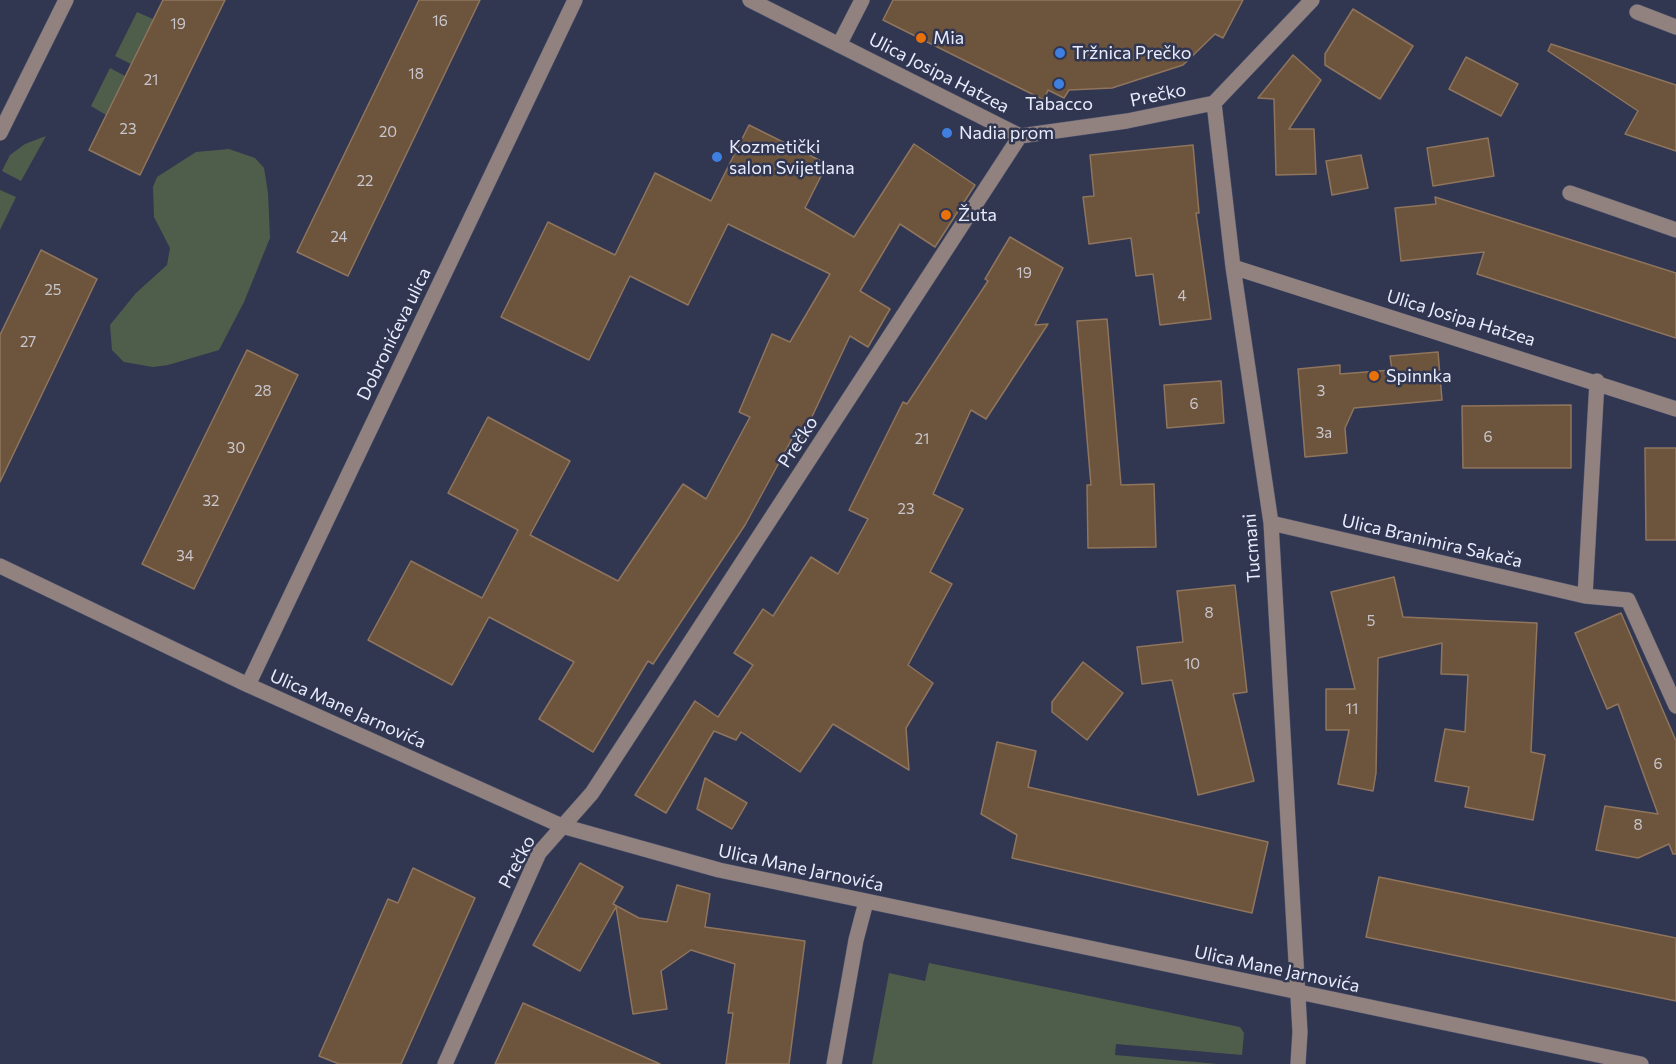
<!DOCTYPE html>
<meta charset="utf-8">
<style>
body{margin:0}
canvas{display:block;background:#313651}
</style>
<canvas width="1676" height="1064"></canvas>
<script>
const ctx = document.querySelector('canvas').getContext('2d');
ctx.lineJoin = 'round';
function fill(path, color) {
  ctx.fillStyle = color;
  ctx.fill(path, 'evenodd');
}
function toPath(rows) {
  const path = new Path2D();
  for (const r of rows) {
    path.moveTo(r[0], r[1]);
    for (let i = 2; i < r.length; i += 2) path.lineTo(r[i], r[i + 1]);
  }
  return path;
}
function stroke(path, color, width, dash) {
  ctx.strokeStyle = color;
  ctx.lineWidth = width;
  ctx.lineCap = dash ? 'butt' : 'round';
  ctx.setLineDash(dash || []);
  ctx.stroke(path);
}
function drawText(font, color, halo, rows, align = 'center') {
  ctx.font = font + ' Commissioner,sans-serif';
  ctx.lineWidth = 5;
  ctx.setLineDash([]);
  ctx.textBaseline = 'middle';
  ctx.strokeStyle = halo;
  ctx.fillStyle = color;
  for (const [text, x, y, turn = 0] of rows) {
    ctx.save();
    ctx.translate(x, y);
    ctx.rotate((+turn || 0) * Math.PI / 180);
    ctx.textAlign = isNaN(turn) ? turn : align;
    if (halo) ctx.strokeText(text, 0, 0);
    ctx.fillText(text, 0, 0);
    ctx.restore();
  }
}
fill(toPath([
 [137,12,153,19,131,64,115,56],
 [110,68,125,76,106,115,91,106],
 [46,136,21,181,2,171,10,155,25,144],
 [229,149,255,158,264,168,268,193,270,238,244,302,219,350,168,365,153,367,124,362,112,350,110,325,136,293,167,265,170,248,154,217,153,187,157,177,196,152],
 [0,190,16,197,0,230],
 [929,963,1240,1027,1244,1033,1242,1055,1116,1044,1115,1055,1218,1064,872,1064,889,973,925,981]
]), '#4f5e4a');
const building = toPath([
 [163,0,225,0,140,175,89,150,163,0],
 [419,0,480,0,348,276,297,252,419,0],
 [893,0,1243,0,1223,38,1215,34,1183,65,1112,88,1069,90,1064,98,1048,90,1044,100,883,20,893,0],
 [1353,9,1413,46,1380,99,1325,65,1325,54,1353,9],
 [1551,44,1676,85,1676,151,1625,134,1638,111,1548,51,1551,44],
 [1293,55,1321,80,1289,129,1314,129,1316,174,1276,175,1274,99,1258,98,1293,55],
 [1466,57,1518,84,1501,116,1449,89,1466,57],
 [749,125,827,164,805,208,854,237,914,144,975,185,935,247,900,224,860,291,890,309,868,347,850,336,801,440,793,437,745,525,653,664,648,661,593,752,539,719,574,662,489,617,452,685,368,640,411,561,482,598,518,530,448,493,488,417,570,461,530,535,618,581,683,484,706,499,750,417,739,412,772,334,790,342,830,274,728,224,688,305,630,276,589,360,501,317,548,222,615,255,655,173,711,201,749,125],
 [1488,138,1494,176,1433,186,1427,148,1488,138],
 [1193,145,1199,213,1196,213,1211,319,1160,325,1153,274,1136,276,1131,238,1089,244,1083,197,1094,196,1090,155,1193,145],
 [1361,155,1368,188,1332,195,1326,161,1361,155],
 [1435,197,1676,273,1676,338,1477,274,1484,252,1401,261,1395,208,1436,204,1435,197],
 [1010,237,1063,268,1035,325,1048,324,986,419,971,410,933,494,963,509,930,572,952,584,908,665,933,683,906,728,909,770,833,724,800,772,741,732,736,740,714,731,666,813,635,795,695,701,718,717,753,665,734,653,763,609,773,616,811,557,838,574,868,519,849,510,903,402,907,404,988,281,985,279,1010,237],
 [41,250,97,279,0,482,0,335,41,250],
 [1107,319,1121,485,1154,484,1156,547,1088,548,1087,485,1091,485,1077,321,1107,319],
 [247,350,298,375,194,589,142,564,247,350],
 [1438,352,1442,400,1354,408,1345,428,1347,453,1305,457,1298,369,1340,365,1340,374,1392,370,1390,356,1438,352],
 [1221,381,1224,423,1167,428,1164,385,1221,381],
 [1571,405,1571,468,1463,468,1462,406,1571,405],
 [1645,448,1676,448,1676,540,1646,540,1645,448],
 [1394,577,1403,617,1537,623,1531,752,1545,755,1533,820,1465,807,1469,787,1435,781,1445,729,1465,732,1468,675,1441,674,1442,643,1378,658,1376,773,1373,791,1338,784,1349,730,1326,730,1326,689,1355,689,1331,592,1394,577],
 [1235,585,1247,692,1233,694,1254,781,1198,795,1172,680,1142,684,1137,647,1183,642,1177,591,1235,585],
 [1621,613,1676,741,1676,854,1673,854,1669,844,1638,858,1596,850,1605,806,1658,814,1618,704,1607,709,1575,633,1621,613],
 [1083,662,1123,693,1087,740,1052,712,1052,702,1083,662],
 [997,742,1036,751,1028,787,1268,842,1252,913,1012,858,1017,835,981,814,997,742],
 [705,778,747,803,732,829,697,809,705,778],
 [580,863,623,887,613,904,639,918,667,922,677,885,710,894,705,927,805,941,789,1064,726,1064,733,1013,728,1013,735,964,691,950,661,971,667,1009,633,1014,616,907,580,971,533,945,580,863],
 [413,868,475,898,401,1064,339,1064,319,1056,388,899,398,903,413,868],
 [1379,877,1676,938,1676,1001,1366,937,1379,877],
 [523,1003,660,1064,495,1064,523,1003]
]);
fill(building, '#6d543d');
stroke(building, '#8f755d', 1.5);
const minor = toPath([
 [750,0,1020,136],
 [1637,12,1676,27],
 [839,45,862,0],
 [1214,103,1233,267,1271,523,1300,1032,1298,1064],
 [0,133,66,0],
 [1570,193,1676,230],
 [1233,267,1676,409],
 [1271,523,1585,596,1597,381],
 [0,566,248,685,562,826,719,870,1641,1064],
 [1585,596,1628,600,1676,706],
 [248,685,575,0],
 [445,1064,539,853,592,793,1020,136,1127,121,1214,103,1312,0],
 [834,1064,856,940,866,902]
]);
stroke(minor, '#4e536d', 16);
stroke(minor, '#918280', 15);
for (const [x, y, r, color] of [
 [921,38,6,"#e8710a"],
 [1060,53,6,"#3f7fe0"],
 [1059,84,6,"#3f7fe0"],
 [947,133,6,"#3f7fe0"],
 [717,157,6,"#3f7fe0"],
 [946,215,6,"#e8710a"],
 [1374,376,6,"#e8710a"]
]) {
  const dot = new Path2D();
  dot.arc(x, y, r, 0, 2 * Math.PI);
  ctx.fillStyle = color;
  ctx.fill(dot);
  stroke(dot, '#313651', 2);
}
drawText('15px', '#c9c6cd', null, [
 ["16",440,21],
 ["19",178,24],
 ["18",416,74],
 ["21",151,80],
 ["23",128,129],
 ["20",388,132],
 ["22",365,181],
 ["24",339,237],
 ["19",1024,273],
 ["25",53,290],
 ["4",1182,296],
 ["27",28,342],
 ["28",263,391],
 ["3",1321,391],
 ["6",1194,404],
 ["3a",1324,433],
 ["6",1488,437],
 ["21",922,439],
 ["30",236,448],
 ["32",211,501],
 ["23",906,509],
 ["34",185,556],
 ["8",1209,613],
 ["5",1371,621],
 ["10",1192,664],
 ["11",1352,709],
 ["6",1658,764],
 ["8",1638,825]
]);
drawText('18px', '#e8ecfd', '#313651', [
 ["Mia",933,38],
 ["Tržnica Prečko",1072,53],
 ["Tabacco",1059,104,"center"],
 ["Nadia prom",959,133],
 ["Kozmetički",729,147],
 ["salon Svijetlana",729,168],
 ["Žuta",958,215],
 ["Spinnka",1386,376]
], 'left');
drawText('18px', '#e8ecfd', '#313651', [
 ["Ulica Josipa Hatzea",939,73,27],
 ["Prečko",1158,95,-12],
 ["Ulica Josipa Hatzea",1461,318,17],
 ["Dobronićeva ulica",394,334,-64],
 ["Prečko",798,442,-57],
 ["Ulica Branimira Sakača",1432,541,13],
 ["Tucmani",1252,548,-94],
 ["Ulica Mane Jarnovića",348,709,24],
 ["Prečko",517,862,-62],
 ["Ulica Mane Jarnovića",801,868,12],
 ["Ulica Mane Jarnovića",1277,969,12]
]);
</script>
